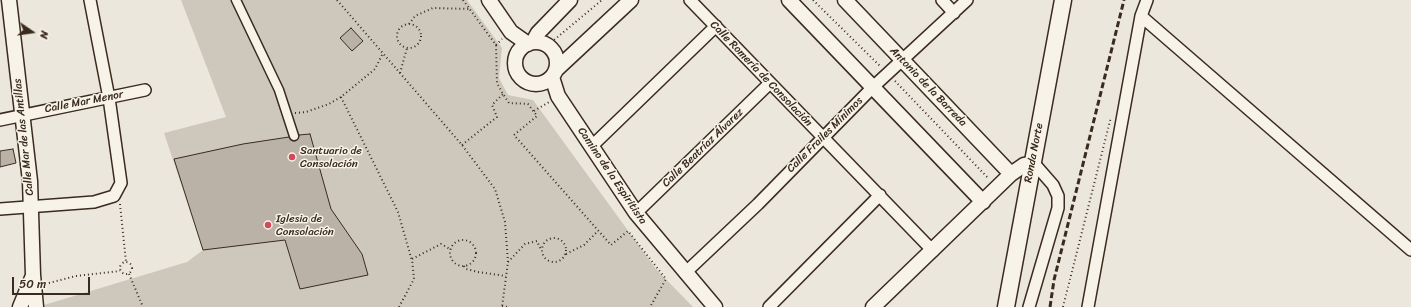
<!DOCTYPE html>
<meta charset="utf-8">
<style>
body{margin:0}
#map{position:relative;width:1411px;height:307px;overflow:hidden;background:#ece7dc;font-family:Sriracha,sans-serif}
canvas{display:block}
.north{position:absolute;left:12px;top:12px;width:40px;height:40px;-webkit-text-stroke:3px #f7f3e8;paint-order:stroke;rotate:103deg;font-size:11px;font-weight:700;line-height:16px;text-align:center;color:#3b2a1e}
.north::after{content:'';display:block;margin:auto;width:14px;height:18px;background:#3b2a1e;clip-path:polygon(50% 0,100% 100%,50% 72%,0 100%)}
.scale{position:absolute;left:12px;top:277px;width:78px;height:18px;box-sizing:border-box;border:2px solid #3b2a1e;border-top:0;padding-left:5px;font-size:12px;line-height:14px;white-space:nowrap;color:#3b2a1e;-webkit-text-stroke:3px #f7f3e8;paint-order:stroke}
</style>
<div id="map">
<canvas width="1411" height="307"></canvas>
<div class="north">N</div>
<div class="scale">50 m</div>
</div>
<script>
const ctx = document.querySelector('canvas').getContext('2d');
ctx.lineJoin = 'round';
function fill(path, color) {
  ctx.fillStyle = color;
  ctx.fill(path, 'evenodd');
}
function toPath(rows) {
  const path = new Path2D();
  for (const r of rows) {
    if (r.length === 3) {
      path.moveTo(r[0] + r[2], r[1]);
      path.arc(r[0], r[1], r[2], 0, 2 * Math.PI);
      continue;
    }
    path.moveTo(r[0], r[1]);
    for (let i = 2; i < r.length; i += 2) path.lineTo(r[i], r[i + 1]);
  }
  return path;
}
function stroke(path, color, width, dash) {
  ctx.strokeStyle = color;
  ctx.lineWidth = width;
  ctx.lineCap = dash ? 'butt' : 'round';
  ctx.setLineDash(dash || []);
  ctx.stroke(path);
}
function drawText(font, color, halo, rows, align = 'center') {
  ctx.font = font + ' Sriracha,sans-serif';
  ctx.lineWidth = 3;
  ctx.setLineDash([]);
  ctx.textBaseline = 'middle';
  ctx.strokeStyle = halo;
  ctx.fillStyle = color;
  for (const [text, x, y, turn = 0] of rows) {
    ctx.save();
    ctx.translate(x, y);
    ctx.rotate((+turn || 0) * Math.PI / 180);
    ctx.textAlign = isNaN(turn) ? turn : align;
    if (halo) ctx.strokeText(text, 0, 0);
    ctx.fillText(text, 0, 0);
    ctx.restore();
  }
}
fill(toPath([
 [181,0,467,0,502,48,499,78,508,95,533,100,656,269,693,307,45,307,44,305,187,262,203,250,164,133,226,117]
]), '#cec8bc');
const building = toPath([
 [351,28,363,41,352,51,340,38,351,28],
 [310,134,331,209,362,254,368,275,300,289,285,240,203,250,174,159,243,144,289,137,291,140,295,141,298,139,299,135,310,134],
 [13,149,16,163,0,167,0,151,13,149]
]);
fill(building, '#bab2a7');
stroke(building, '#3b2a1e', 1);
const pedestrian = toPath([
 [236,0,279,90,294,136]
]);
const minor = toPath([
 [690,0,933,251],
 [942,0,954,13],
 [1141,16,1411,250],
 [0,120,145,90],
 [592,146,716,26],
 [0,209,94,202,114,196,121,183,109,98,90,0],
 [636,213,770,83],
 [685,273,758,204,873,87,967,0],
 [769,307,880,195],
 [1029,307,1058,208,1058,196,1053,185,1032,161],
 [1088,307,1141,16,1147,0]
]);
const tertiary = toPath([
 [9,0,30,181,33,275,36,307],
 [489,0,511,32,528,44],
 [789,0,983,202],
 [845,0,1011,174],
 [536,63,21],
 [533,42,538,33,570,0],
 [557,69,631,0],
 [552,77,558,96,636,213,715,307],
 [20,307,32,278],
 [873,307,1011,174,1024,165,1032,164]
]);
const secondary = toPath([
 [1006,307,1063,0]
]);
stroke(pedestrian, '#3b2a1e', 11);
stroke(minor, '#3b2a1e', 14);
stroke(tertiary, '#3b2a1e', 17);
stroke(secondary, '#3b2a1e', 19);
stroke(toPath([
 [337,0,462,145,495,189,505,222,508,262,502,307],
 [463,0,496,45,497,83,503,94,509,103,528,104,537,116,514,135,611,245,628,231,666,279,650,307],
 [813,0,881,67],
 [409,36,12],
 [409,24,415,16,433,8,470,9],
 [496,45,502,39],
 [548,45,602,0],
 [400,73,407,48],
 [895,81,989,179],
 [341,97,398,212,412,261],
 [534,111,549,102],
 [295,113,306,112,329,104,341,97,375,69,383,53],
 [462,145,497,117,492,105,503,94],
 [120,204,126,262],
 [554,250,12],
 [463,253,13],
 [566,254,584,245,598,231],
 [126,268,6],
 [508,262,525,244,537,241,541,250],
 [464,266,466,269,478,272,506,276],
 [129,274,143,307],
 [45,284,76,276,120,271],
 [502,306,508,307],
 [399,307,414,279,412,259,441,244,450,249],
 [1063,307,1111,117]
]), '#3b2a1e', 2, [1, 3]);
stroke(pedestrian, '#f7f3e8', 8);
stroke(minor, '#f7f3e8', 11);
stroke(tertiary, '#f7f3e8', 14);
stroke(secondary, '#f7f3e8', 16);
stroke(toPath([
 [1050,307,1054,280,1124,0]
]), '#3b2a1e', 3, [6, 3]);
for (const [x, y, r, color] of [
 [292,157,4,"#d1495b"],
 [268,225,4,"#d1495b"]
]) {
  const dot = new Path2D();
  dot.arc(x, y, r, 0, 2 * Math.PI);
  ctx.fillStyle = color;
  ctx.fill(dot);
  stroke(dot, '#f7f3e8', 1.5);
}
drawText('11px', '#3b2a1e', '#f7f3e8', [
 ["Calle Romería de Consolación",761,74,46],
 ["Antonio de la Barreda",928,87,46],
 ["Calle Mar Menor",84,102,-11],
 ["Calle Frailes Mínimos",825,135,-45],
 ["Calle Mar de las Antillas",24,137,-96],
 ["Calle Beatríaz Álvarez",703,148,-44],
 ["Ronda Norte",1034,153,-79],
 ["Camino de la Espiritista",612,176,56]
]);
drawText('11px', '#3b2a1e', '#f7f3e8', [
 ["Santuario de",300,151],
 ["Consolación",300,164],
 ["Iglesia de",276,219],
 ["Consolación",276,232]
], 'left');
</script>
